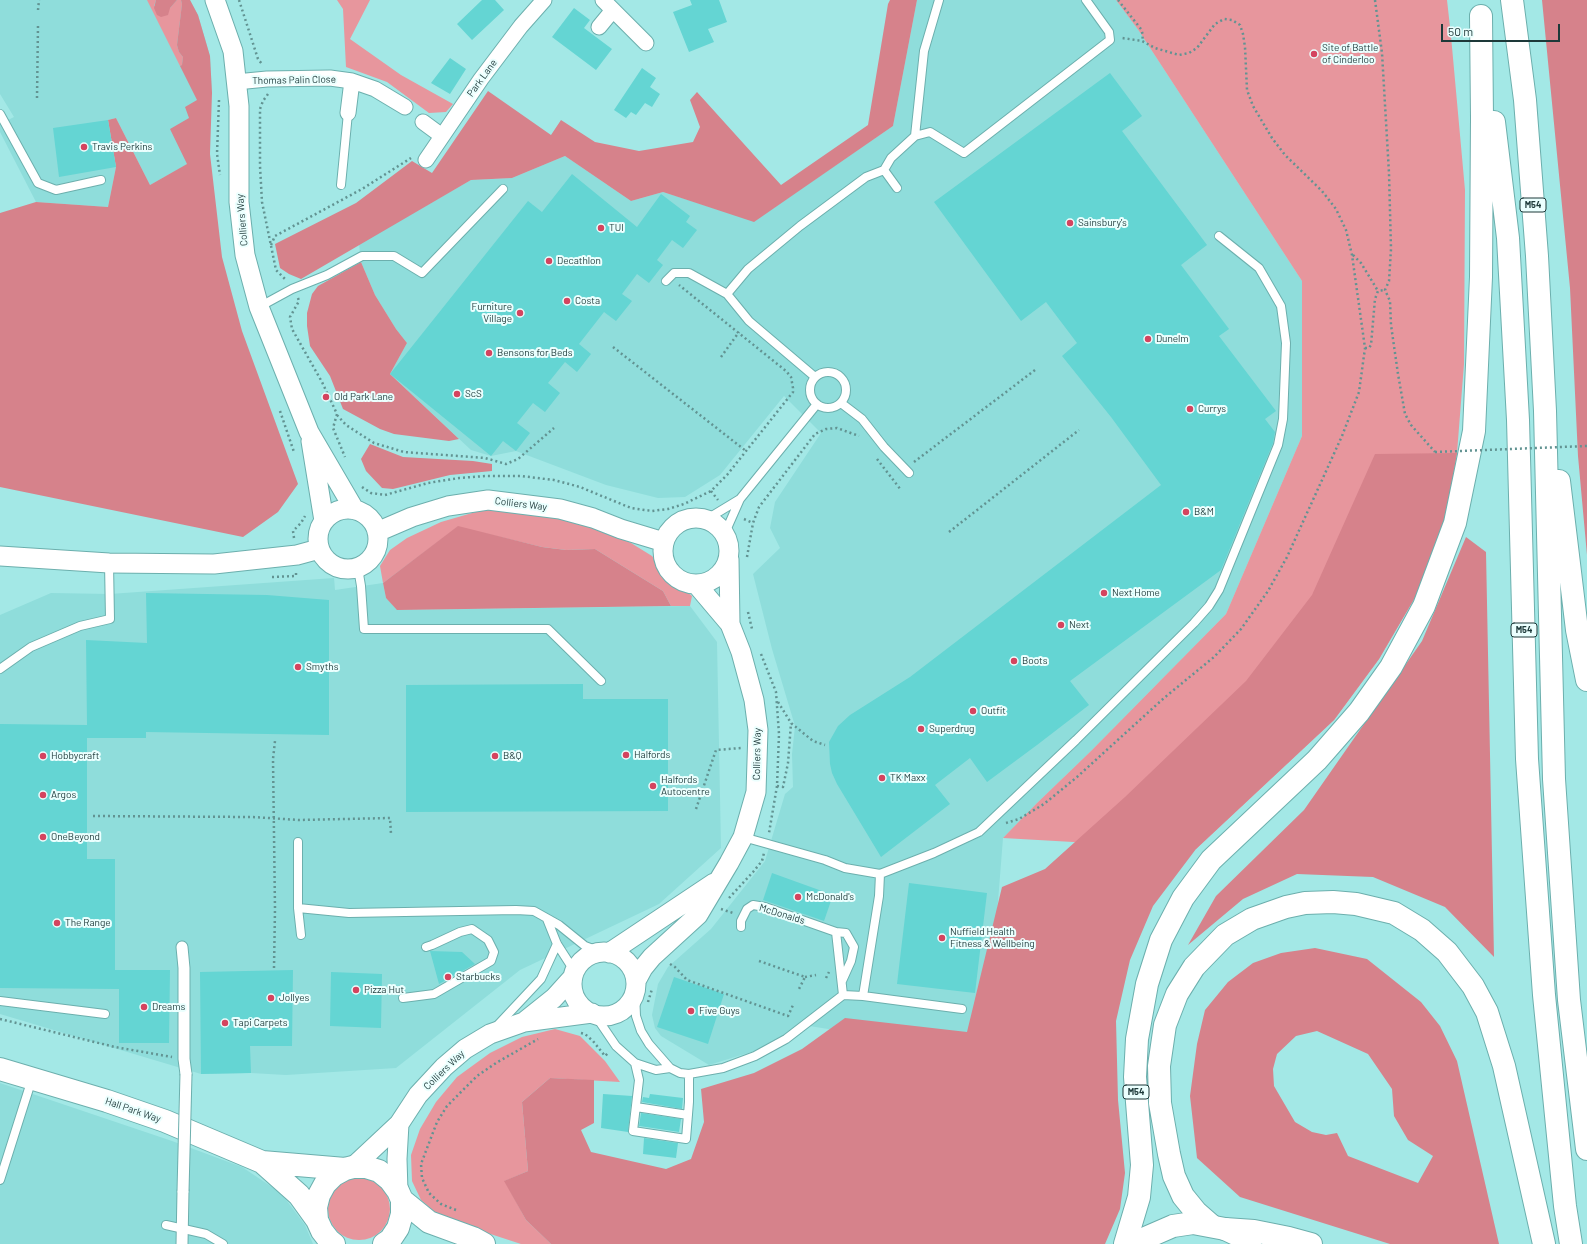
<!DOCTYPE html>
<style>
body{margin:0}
#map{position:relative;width:1587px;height:1244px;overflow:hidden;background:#a3e8e6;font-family:Barlow,sans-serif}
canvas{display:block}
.scale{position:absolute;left:1441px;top:24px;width:119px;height:18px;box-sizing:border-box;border:2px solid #1d3939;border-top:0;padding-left:5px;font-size:12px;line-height:14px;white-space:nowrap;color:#1d3939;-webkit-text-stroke:3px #ebfffe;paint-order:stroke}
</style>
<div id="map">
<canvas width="1587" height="1244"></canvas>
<div class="scale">50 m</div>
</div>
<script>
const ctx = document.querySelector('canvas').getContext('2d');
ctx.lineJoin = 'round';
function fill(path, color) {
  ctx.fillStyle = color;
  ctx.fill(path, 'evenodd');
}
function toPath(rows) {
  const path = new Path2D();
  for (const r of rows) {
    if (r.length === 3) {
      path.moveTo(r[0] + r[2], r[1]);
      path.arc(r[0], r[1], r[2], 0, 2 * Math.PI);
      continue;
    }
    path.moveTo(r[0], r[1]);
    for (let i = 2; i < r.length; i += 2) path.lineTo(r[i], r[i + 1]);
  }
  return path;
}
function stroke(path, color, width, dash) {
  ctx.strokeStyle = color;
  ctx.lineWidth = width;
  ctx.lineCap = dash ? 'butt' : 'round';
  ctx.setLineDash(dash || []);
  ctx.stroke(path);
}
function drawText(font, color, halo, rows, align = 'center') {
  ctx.font = font + ' Barlow,sans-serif';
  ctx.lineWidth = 4;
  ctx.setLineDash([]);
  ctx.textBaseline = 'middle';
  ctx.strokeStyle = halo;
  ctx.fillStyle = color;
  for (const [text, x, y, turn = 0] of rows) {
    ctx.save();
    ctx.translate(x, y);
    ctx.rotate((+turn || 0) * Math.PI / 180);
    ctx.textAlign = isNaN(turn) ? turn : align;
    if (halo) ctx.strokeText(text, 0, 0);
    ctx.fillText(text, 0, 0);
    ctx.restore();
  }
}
fill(toPath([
 [0,0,190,0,198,15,210,56,212,93,188,164,150,185,116,118,108,120,116,167,108,207,36,202,0,132,0,124,14,117,0,94],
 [917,0,1116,0,1139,31,1302,281,1302,436,1226,614,1091,751,1037,803,1003,838,986,1054,803,1025,761,1049,709,1065,661,1036,655,1028,652,1015,658,984,668,967,711,929,765,861,785,794,793,787,792,754,795,726,772,649,753,574,780,548,770,528,775,502,821,433,784,396,720,475,685,497,658,498,606,485,516,451,491,456,471,450,390,374,407,343,396,329,375,295,361,262,359,244,471,180,512,178,565,156,631,201,663,192,754,221,893,126],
 [334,578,335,590,383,583,386,598,398,610,690,606,717,642,721,848,659,904,520,970,396,1068,286,1075,251,1073,201,1074,0,1014,0,615,51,593,110,594],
 [0,1083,172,1141,242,1167,281,1193,305,1225,313,1244,0,1244]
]), '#8fdddb');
fill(toPath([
 [147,0,156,0,154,6,170,8,177,0,181,0,182,4,177,45,179,52,183,57,182,65,180,66],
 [337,0,370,0,350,39,401,75,453,104,446,112,429,113,387,82,346,67,343,9],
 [1116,0,1447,0,1451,36,1465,190,1464,364,1457,453,1446,517,1417,594,1379,659,1334,720,1196,849,1003,838,1037,803,1091,751,1226,614,1302,436,1302,281,1139,31],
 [493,509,563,517,592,526,631,543,652,556,671,579,692,596,690,606,671,606,663,591,595,549,566,550,542,547,458,527,383,583,380,566,390,550,407,538,441,522,479,511],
 [555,1029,580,1036,605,1061,620,1082,550,1078,522,1102,528,1171,505,1181,526,1220,551,1244,521,1244,466,1226,436,1213,421,1200,412,1181,411,1155,420,1129,436,1102,457,1077,490,1053,522,1037],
 [359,1209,31]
]), '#e7969d');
fill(toPath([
 [156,0,177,0,170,8,168,15,161,17,157,15,154,8],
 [181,0,190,0,198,15,210,56,212,93,210,154,222,257,242,331,298,484,278,512,243,537,0,487,0,213,36,202,108,207,116,167,108,120,116,118,150,185,187,164,170,129,189,118,185,107,197,100,180,66,182,65,183,57,179,52,177,45,182,4],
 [890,0,917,0,893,126,754,222,663,192,631,201,565,156,512,178,471,180,301,279,289,274,280,268,275,244,356,203,412,161,432,173,488,91,551,135,561,120,595,142,639,151,693,142,700,127,690,100,697,92,781,185,868,125,888,4],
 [1542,0,1587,0,1587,555,1578,456,1570,288],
 [361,262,375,295,396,329,407,343,390,374,459,439,449,441,394,434,380,429,343,409,330,376,310,346,307,326,307,313,312,294,318,286],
 [370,444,403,457,473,461,492,464,492,471,450,475,393,489,382,488,366,471,361,459],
 [1457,453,1446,517,1417,594,1379,659,1334,720,1196,849,1153,906,1130,960,1116,1021,1118,1100,1125,1173,1120,1209,1105,1244,551,1244,526,1220,504,1181,528,1171,522,1102,550,1078,594,1080,594,1123,581,1130,591,1152,666,1169,691,1159,704,1122,701,1089,754,1073,802,1049,845,1018,967,1032,1002,887,1045,869,1125,797,1246,681,1312,595,1375,454],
 [458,526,542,547,566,550,595,549,663,591,671,606,397,610,386,598,383,583],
 [1466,537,1486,552,1494,957,1445,907,1373,877,1297,874,1243,899,1188,945,1216,896,1304,810,1422,641],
 [1315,948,1367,959,1421,1002,1440,1026,1457,1061,1499,1244,1390,1244,1240,1197,1197,1158,1190,1096,1197,1044,1205,1010,1228,982,1253,963,1281,953],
 [1317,1031,1368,1054,1392,1089,1394,1116,1408,1140,1433,1156,1418,1183,1348,1156,1337,1133,1326,1135,1312,1132,1295,1122,1274,1086,1273,1069,1277,1054,1296,1036]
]), '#d6828b');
fill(toPath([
 [482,0,495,0,504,10,472,40,457,24],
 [690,0,719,0,727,22,708,29,714,42,689,52,673,12,692,5],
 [574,8,590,20,584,28,612,49,596,70,552,37],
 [450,58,466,69,450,94,431,83],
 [642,68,656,78,650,87,660,94,652,107,645,103,636,115,631,112,626,118,614,110],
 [1110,73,1142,116,1122,131,1207,245,1181,265,1229,329,1219,336,1276,411,1265,419,1275,432,1273,443,1221,570,1070,681,1089,705,1037,745,987,782,970,758,935,785,950,804,881,857,837,784,832,773,830,764,829,742,838,726,850,715,910,677,1161,485,1111,417,1062,356,1077,343,1046,302,1021,321,934,202],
 [108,120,116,167,59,177,53,128],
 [572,174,637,227,661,194,690,216,686,222,697,230,683,248,672,240,657,260,663,265,649,283,637,274,622,294,632,301,616,321,604,312,579,344,591,354,577,372,565,362,548,383,560,393,545,412,533,403,517,423,530,433,516,451,503,441,491,456,390,374,528,201,542,212],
 [146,593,267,595,329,600,329,735,146,732,146,738,87,738,87,859,115,859,115,970,170,970,169,1043,119,1043,119,989,0,988,0,724,87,725,86,640,147,643],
 [583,684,583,699,668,699,668,811,406,812,406,685],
 [772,873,833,895,824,921,763,900],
 [909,883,987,893,975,993,897,984],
 [430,951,462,952,475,964,439,984],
 [293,970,292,1046,250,1046,251,1073,201,1074,200,972],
 [331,972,382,974,381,1028,330,1026],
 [674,977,724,994,708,1044,657,1027],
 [603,1094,632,1096,628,1132,601,1128],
 [650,1094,683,1098,682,1109,642,1102,643,1097,649,1098],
 [641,1113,681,1119,679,1132,639,1126],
 [644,1138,678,1143,676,1158,643,1154]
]), '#64d5d3');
const service = toPath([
 [0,114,38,183,56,190,101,180],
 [915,136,924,51,939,0],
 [884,170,897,188],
 [341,185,348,113],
 [666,281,674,273,689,273,727,294,749,321,815,377],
 [727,294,748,269,800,226,866,177,884,170,891,158,915,136,930,132,964,153,1110,40,1109,32,1086,0],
 [259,307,292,289,327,275,362,256,394,256,422,273,503,189],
 [828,390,18],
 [841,403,862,419,884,447,909,473],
 [707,519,740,499],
 [725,533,740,499,817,404],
 [358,568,361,586,364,629,548,629,601,681],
 [0,669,31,647,80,626,110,619,109,563],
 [743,837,825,860,845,868,880,874,934,853,979,832,1076,740,1194,623,1209,606,1219,590,1278,445,1283,419,1286,343,1281,306,1259,268,1219,236],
 [298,842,298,908,301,935],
 [298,908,349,913,516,910,534,911,559,925,585,946,601,952],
 [547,919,557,944,575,972],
 [741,927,741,921,747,909,753,905,765,907,836,932,843,995],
 [836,932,846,933,854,947,851,961,842,981],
 [863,996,962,1009],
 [403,998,434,994,491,961,494,952,488,940,472,929,460,932,432,945,426,947],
 [0,1001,105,1014],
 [595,1015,616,1046,635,1063,656,1070,670,1068,649,1044,641,1031,636,1016,635,993],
 [496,1027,541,979,557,944],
 [635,1063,639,1080,633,1131,686,1139,689,1102,689,1074],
 [670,1068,680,1073,689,1074,723,1068,755,1056,786,1039,843,995,863,996,879,896,880,874],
 [636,1107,688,1115],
 [0,1180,32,1079],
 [166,1225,206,1234,223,1244]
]);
const pedestrian = toPath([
 [182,947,184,968,184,1059,186,1074],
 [182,1244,183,1191]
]);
const minor = toPath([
 [603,0,646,43],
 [599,27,613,10],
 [236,82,267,79,330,78,352,81,375,89,405,107],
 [348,113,352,81],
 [423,122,442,136],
 [426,160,481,79,521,26,544,0]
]);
const tertiary = toPath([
 [215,0,233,51,239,106,239,202,245,255,259,307,309,432,354,509],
 [311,441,324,521],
 [348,539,30],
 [696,551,33],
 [377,532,412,517,448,506,488,500,560,509,593,518,621,529,664,542],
 [0,556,109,563,214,564,297,555,319,549],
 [729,559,730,624],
 [604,984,32],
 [609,953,714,883],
 [636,981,643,968,652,957,698,915,729,863,743,837,756,792,758,730,754,700,741,652,730,624,697,585],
 [524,1022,554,998,573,977],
 [353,1167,399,1124,418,1095,444,1067,465,1049,490,1034,524,1022,592,1013],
 [398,1191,397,1159,399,1124]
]);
const secondary = toPath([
 [0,1069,107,1101,165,1121,262,1162,345,1169],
 [262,1162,299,1195,317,1220],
 [402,1200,429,1222,473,1238,484,1244],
 [334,1244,329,1240,322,1231,317,1220,316,1207,319,1195,325,1184,334,1175,345,1169,353,1167,366,1167,379,1171,390,1180,398,1191,402,1200,402,1214,398,1228,390,1240,384,1244]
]);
const primary = toPath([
 [1136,1244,1143,1239,1173,1226,1193,1223,1225,1229,1244,1238,1250,1244]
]);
const motorway = toPath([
 [1512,0,1525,100,1537,256,1545,411,1554,779,1569,1000,1587,1149],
 [1494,122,1508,238,1518,420,1527,759,1544,995,1565,1206,1571,1244],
 [1559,481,1577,630,1587,680],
 [1212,1226,1196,1212,1183,1196,1174,1176,1169,1154,1160,1103,1159,1066,1165,1025,1177,994,1194,967,1225,935,1252,919,1286,907,1305,903,1333,902,1356,904,1394,913,1422,930,1447,952,1473,986,1487,1012,1504,1066,1544,1244],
 [1225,1229,1254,1231,1289,1238,1311,1244],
 [1125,1244,1139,1197,1142,1165,1135,1077,1137,1039,1147,984,1161,940,1183,898,1211,860,1317,760,1359,712,1391,667,1424,606,1455,523,1474,431,1481,277,1482,118,1481,16]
]);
stroke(service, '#6cafad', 10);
stroke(pedestrian, '#6cafad', 13);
stroke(minor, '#6cafad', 17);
stroke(tertiary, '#6cafad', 21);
stroke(secondary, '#6cafad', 24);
stroke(primary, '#6cafad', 24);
stroke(motorway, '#6cafad', 24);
stroke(toPath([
 [239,0,258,59,262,64],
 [1118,0,1141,29,1143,35,1142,41],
 [1375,0,1382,53,1389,173,1391,249,1389,281,1385,290,1390,301,1391,325,1398,374,1405,414,1411,425,1435,452],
 [38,10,39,0],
 [268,94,263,101,260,109,260,166,262,202,276,270,285,279],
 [37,98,38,25],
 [219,100,217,154,220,175],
 [271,245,275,236,362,189,411,158],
 [1353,255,1361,263,1378,291],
 [298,298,299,301,290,317,292,329,322,382,337,414,333,428,345,457],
 [613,347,746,451],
 [1365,348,1369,348,1371,345,1375,299,1378,291,1385,290],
 [721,357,739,332],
 [280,411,294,452],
 [337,415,346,425,374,443,404,452,485,458,506,464,518,459,554,428],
 [877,459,901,490],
 [914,462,1035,370],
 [362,487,371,493,385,495,428,483,459,478,485,476,521,476,554,480,580,487,631,508,652,511,668,509,684,504,711,491,727,475,793,392,793,388,791,377,786,371,679,285],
 [711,491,718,500],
 [744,519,753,523],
 [949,532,1079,430],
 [294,538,293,531,301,523,305,516],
 [747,557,753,523,759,507,815,434,826,429,837,428,859,436],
 [272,577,296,576,296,573],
 [748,612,752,629],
 [761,654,776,692,779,734,777,786,769,833],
 [778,702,791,723,813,741,825,745],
 [777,786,783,787,788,763,791,723],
 [696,809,716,750,741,748],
 [93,816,253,817,299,820,390,818,391,834],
 [1006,823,1019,819,1044,804,1077,777,1164,698,1214,657,1241,629,1268,591,1287,557,1342,436,1359,392,1365,348,1352,255,1346,230,1336,209,1322,191,1285,155,1272,138,1253,106,1247,90,1245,47,1243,34,1240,25,1232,20,1224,19,1215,24,1197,48,1189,53,1179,55,1155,48,1142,41,1122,38],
 [729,898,753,872,762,861,764,853],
 [721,909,733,913],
 [759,961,805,977,799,989],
 [670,964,675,967,687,980,788,1016,794,1003],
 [274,968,275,909,273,759,275,741],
 [805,977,816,975],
 [826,978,829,972],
 [648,1002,652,989],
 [0,1019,115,1047,172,1057],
 [581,1033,585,1034,593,1041,605,1056,608,1053],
 [456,1210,441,1204,429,1193,422,1178,421,1164,437,1122,447,1106,477,1076,496,1063,538,1039]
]), '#629392', 2.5, [2, 3]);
stroke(service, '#fff', 8);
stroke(pedestrian, '#fff', 11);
stroke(minor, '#fff', 15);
stroke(tertiary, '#fff', 19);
stroke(secondary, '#fff', 22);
stroke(primary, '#fff', 22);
stroke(motorway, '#fff', 22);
const pedestrianBridge = toPath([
 [183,1191,186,1074]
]);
stroke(pedestrianBridge, '#6cafad', 13, []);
stroke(toPath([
 [1435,452,1587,446]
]), '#629392', 2.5, [2, 3]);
stroke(pedestrianBridge, '#fff', 11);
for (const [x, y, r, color] of [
 [1314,54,4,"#d4445f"],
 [84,147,4,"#d4445f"],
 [1070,223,4,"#d4445f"],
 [601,228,4,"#d4445f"],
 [549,261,4,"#d4445f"],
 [567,301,4,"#d4445f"],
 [520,313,4,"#d4445f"],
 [1148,339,4,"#d4445f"],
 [489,353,4,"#d4445f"],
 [457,394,4,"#d4445f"],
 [326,397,4,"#d4445f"],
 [1190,409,4,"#d4445f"],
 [1186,512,4,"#d4445f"],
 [1104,593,4,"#d4445f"],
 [1061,625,4,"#d4445f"],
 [1014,661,4,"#d4445f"],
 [298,667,4,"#d4445f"],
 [973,711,4,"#d4445f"],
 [921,729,4,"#d4445f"],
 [626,755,4,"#d4445f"],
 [43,756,4,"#d4445f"],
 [495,756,4,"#d4445f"],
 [882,778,4,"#d4445f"],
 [653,786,4,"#d4445f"],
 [43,795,4,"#d4445f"],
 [43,837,4,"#d4445f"],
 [798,897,4,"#d4445f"],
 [57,923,4,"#d4445f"],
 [942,938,4,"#d4445f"],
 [448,977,4,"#d4445f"],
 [356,990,4,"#d4445f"],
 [271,998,4,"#d4445f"],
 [144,1007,4,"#d4445f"],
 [691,1011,4,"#d4445f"],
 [225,1023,4,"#d4445f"]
]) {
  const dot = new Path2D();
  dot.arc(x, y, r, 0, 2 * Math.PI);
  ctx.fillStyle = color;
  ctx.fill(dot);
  stroke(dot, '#ebfffe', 1.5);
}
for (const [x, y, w] of [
 [1533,205,26],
 [1524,630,26],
 [1136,1092,26]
]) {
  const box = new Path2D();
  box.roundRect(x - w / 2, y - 7, w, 14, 3);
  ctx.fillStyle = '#ebfffe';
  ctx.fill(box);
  stroke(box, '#1d3939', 1);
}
drawText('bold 9px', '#1d3939', null, [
 ["M54",1533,205],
 ["M54",1524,630],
 ["M54",1136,1092]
]);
drawText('10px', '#1d3939', '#ebfffe', [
 ["Site of Battle",1322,48],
 ["of Cinderloo",1322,60],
 ["Travis Perkins",92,147],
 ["Sainsbury's",1078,223],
 ["TUI",609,228],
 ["Decathlon",557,261],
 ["Costa",575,301],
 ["Furniture",512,307,"right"],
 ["Village",512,319,"right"],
 ["Dunelm",1156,339],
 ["Bensons for Beds",497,353],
 ["ScS",465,394],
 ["Old Park Lane",334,397],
 ["Currys",1198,409],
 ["B&M",1194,512],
 ["Next Home",1112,593],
 ["Next",1069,625],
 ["Boots",1022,661],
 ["Smyths",306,667],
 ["Outfit",981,711],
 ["Superdrug",929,729],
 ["Halfords",634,755],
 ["Hobbycraft",51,756],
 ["B&Q",503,756],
 ["TK Maxx",890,778],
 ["Halfords",661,780],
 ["Autocentre",661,792],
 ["Argos",51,795],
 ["OneBeyond",51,837],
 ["McDonald's",806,897],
 ["The Range",65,923],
 ["Nuffield Health",950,932],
 ["Fitness & Wellbeing",950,944],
 ["Starbucks",456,977],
 ["Pizza Hut",364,990],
 ["Jollyes",279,998],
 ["Dreams",152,1007],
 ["Five Guys",699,1011],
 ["Tapi Carpets",233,1023]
], 'left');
drawText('10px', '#1d3939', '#ebfffe', [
 ["Park Lane",482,78,-54],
 ["Thomas Palin Close",294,80,-1],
 ["Colliers Way",242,220,-95],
 ["Colliers Way",521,504,7],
 ["Colliers Way",757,754,-89],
 ["McDonalds",782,914,17],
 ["Colliers Way",444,1070,-44],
 ["Hall Park Way",133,1110,19]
]);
</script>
